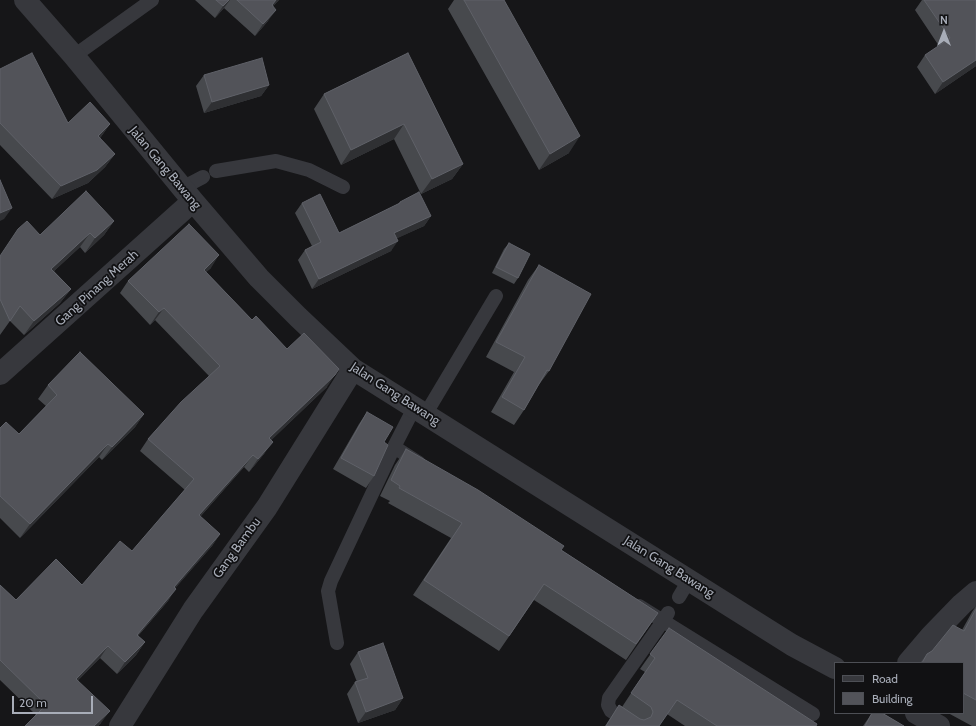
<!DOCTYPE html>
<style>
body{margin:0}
#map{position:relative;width:976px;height:726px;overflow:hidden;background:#161618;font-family:Cabin,sans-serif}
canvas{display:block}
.legend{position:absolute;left:834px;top:662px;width:130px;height:52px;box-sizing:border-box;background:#111113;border:1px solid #4d4f55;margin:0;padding:5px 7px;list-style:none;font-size:12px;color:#a8adb8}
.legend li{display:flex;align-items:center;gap:8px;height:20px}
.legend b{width:20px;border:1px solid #4d4f55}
.north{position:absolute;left:924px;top:12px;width:40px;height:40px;-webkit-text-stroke:3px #111113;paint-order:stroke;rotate:0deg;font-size:11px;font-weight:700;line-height:16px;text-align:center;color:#a8adb8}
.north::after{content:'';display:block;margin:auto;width:14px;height:18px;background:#a8adb8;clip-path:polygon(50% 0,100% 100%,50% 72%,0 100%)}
.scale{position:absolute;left:12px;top:696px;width:81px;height:18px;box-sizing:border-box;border:2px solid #a8adb8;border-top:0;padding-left:5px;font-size:12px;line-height:14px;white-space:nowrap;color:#a8adb8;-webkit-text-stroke:3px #111113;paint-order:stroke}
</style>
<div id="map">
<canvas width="976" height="726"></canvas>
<ul class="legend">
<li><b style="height:5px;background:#37383d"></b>Road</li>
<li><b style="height:11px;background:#525359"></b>Building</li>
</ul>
<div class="north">N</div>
<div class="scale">20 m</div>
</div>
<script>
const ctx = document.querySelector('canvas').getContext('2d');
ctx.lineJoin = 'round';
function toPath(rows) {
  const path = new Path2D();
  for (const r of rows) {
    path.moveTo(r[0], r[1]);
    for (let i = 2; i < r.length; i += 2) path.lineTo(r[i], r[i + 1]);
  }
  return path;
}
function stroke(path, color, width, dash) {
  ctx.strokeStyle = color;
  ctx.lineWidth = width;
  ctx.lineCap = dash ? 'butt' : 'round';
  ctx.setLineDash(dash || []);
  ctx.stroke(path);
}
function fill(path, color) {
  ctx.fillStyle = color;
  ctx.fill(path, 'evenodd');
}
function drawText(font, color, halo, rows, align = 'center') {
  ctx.font = font + ' Cabin,sans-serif';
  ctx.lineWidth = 3.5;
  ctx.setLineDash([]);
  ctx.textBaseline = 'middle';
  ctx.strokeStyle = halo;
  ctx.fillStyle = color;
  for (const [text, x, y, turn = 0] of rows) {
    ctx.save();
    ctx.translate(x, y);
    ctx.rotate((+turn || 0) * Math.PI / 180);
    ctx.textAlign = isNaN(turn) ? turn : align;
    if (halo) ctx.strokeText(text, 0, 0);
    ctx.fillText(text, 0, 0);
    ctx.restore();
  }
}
stroke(toPath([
 [74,56,152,0],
 [216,171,276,161,309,170,343,187],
 [182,188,203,177],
 [414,408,394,447,419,463],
 [425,415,496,296],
 [679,597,689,580],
 [639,606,663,621,668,613],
 [337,643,328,591,331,581,394,447],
 [634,726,611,711,608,705,609,698,663,621,813,714]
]), '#37383d', 14);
stroke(toPath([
 [25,0,74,56,193,201,259,278,298,317,353,369,792,645,835,668],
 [0,374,193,201],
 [908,663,931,636,962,604,976,592],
 [916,713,939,726],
 [120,726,193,610,267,507,353,369]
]), '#37383d', 22);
fill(toPath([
 [195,0,279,0,273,6,268,21,255,36,224,8,215,18],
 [454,0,504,0,569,153,539,170,448,9],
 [922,0,976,0,976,66,935,94,917,67,925,55,939,46,915,10],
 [408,53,463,164,452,179,421,194,394,139,341,165,314,109,324,94],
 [0,69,68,123,110,124,100,138,115,154,105,167,88,183,52,199,0,145],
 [204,75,269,85,261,96,204,113,196,86],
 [400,202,431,216,424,226,397,238,391,251,312,289,298,260,305,250,312,246,295,213,302,203,339,233,398,204],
 [114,221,104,235,85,253,80,247,54,271,71,289,60,303,24,335,10,321,0,335,0,256,40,235],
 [509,243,518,278,514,284,492,273,504,249],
 [539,265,549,371,538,386,524,410,514,425,491,412,514,372,486,357,528,280],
 [211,268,206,272,252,320,287,349,327,387,271,440,264,454,249,472,244,467,200,517,220,534,212,546,175,588,168,601,138,636,145,642,136,655,117,674,100,658,78,680,101,723,98,726,25,726,36,715,0,680,0,585,16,600,82,585,132,551,185,490,140,451,148,439,209,376,155,320,150,325,120,293,128,281],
 [48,385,144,414,135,427,102,460,99,457,20,538,0,518,0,428,19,434,46,406,38,399],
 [367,412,384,442,374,476,366,488,333,469,359,424],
 [406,449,658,613,626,660,534,600,499,651,413,595,451,538,388,503,390,501,380,496,395,465],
 [976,606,976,726,972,726,948,713,963,713,963,663,920,663,927,654,962,630,972,612],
 [669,628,816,726,685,726,667,714,659,726,605,726,619,705,622,707,645,672,640,669],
 [358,652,403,698,395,710,358,723,347,694,355,682,357,682,350,664],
 [872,713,882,713,904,726,863,726]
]), '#47494d');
fill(toPath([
 [229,0,230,0,224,8,215,18,223,6],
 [276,0,279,0,264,16,272,5],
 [276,10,268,21,255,36,263,24],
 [976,60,976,66,935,94,943,82],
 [269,85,261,96,204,113,212,102],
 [110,124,101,137,88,149,98,136],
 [404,124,394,139,341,165,351,150],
 [580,136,569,153,539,170,550,154],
 [115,154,105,167,88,183,52,199,61,186],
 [463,164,452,179,421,194,432,179],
 [12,208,4,219,0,221,0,213],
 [431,216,424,226,387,243,394,233],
 [114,221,104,235,85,253,95,238],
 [90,233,80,247,41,283,51,269],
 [398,241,391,251,312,289,319,279],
 [219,255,211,268,195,282,204,270],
 [71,289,60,303,24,335,34,321],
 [164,308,155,320,150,325,159,312],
 [335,375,327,387,260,451,269,438],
 [144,414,135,427,102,460,112,447],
 [273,442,264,454,249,472,258,459],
 [108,444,99,457,20,538,30,524],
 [253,455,244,467,190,528,199,515],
 [220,534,212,546,166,599,174,587],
 [176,589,168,601,128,647,137,635],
 [145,642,136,655,117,674,125,662],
 [108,646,100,658,68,691,76,679],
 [403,698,395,710,358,723,366,712],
 [110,711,101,723,98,726,94,726]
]), '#2f3033');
const building = toPath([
 [216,0,229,0,223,6,216,0],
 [237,0,276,0,272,5,276,10,263,24,237,0],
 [464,0,504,0,580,136,550,154,464,0],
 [924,0,976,0,976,60,943,82,925,55,950,38,924,0],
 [32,53,68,123,90,102,110,124,98,136,115,154,97,170,61,186,0,123,0,69,32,53],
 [408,53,463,164,432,179,404,124,351,150,324,94,408,53],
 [262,58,269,85,212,102,204,75,262,58],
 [0,180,12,208,0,213,0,180],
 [86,191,114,221,95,238,90,233,51,269,71,289,34,321,20,306,10,321,0,299,0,256,18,229,27,221,40,235,86,191],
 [419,192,431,216,394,233,398,241,319,279,305,250,321,242,302,203,320,194,339,233,400,203,400,202,419,192],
 [189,224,219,255,204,270,252,320,256,316,287,349,304,333,339,369,335,375,269,438,273,442,258,459,253,455,199,515,220,534,174,587,176,589,137,635,145,642,125,662,108,646,76,679,110,711,94,726,25,726,46,705,0,660,0,585,16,600,56,559,82,585,120,541,132,551,194,479,148,439,181,402,220,366,164,308,159,312,128,281,189,224],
 [509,243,530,254,518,278,496,267,509,243],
 [539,265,591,294,549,371,547,370,524,410,502,397,525,357,496,342,539,265],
 [80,352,144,414,112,447,108,444,30,524,0,496,0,428,6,422,19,434,57,395,48,385,80,352],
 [367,412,393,427,384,442,388,445,374,476,341,458,367,412],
 [406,449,478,490,564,546,561,550,658,613,636,644,544,584,509,636,424,580,462,523,399,488,400,486,391,480,406,449],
 [976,609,976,700,963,693,963,663,922,663,927,654,932,651,953,625,964,631,976,609],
 [669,628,817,724,816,726,717,726,677,700,659,726,606,726,619,705,640,719,644,720,651,717,653,712,651,707,631,693,655,658,650,654,669,628],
 [383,643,403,698,366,712,355,682,368,678,358,652,383,643],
 [872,713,882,713,904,726,865,726,872,713]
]);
fill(building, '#525359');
stroke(building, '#5f6168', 1);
drawText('13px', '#a8adb8', '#111113', [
 ["Jalan Gang Bawang",165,168,50],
 ["Gang Pinang Merah",97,288,-42],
 ["Jalan Gang Bawang",395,394,33],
 ["Gang Bambu",237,548,-54],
 ["Jalan Gang Bawang",669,567,32]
]);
</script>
